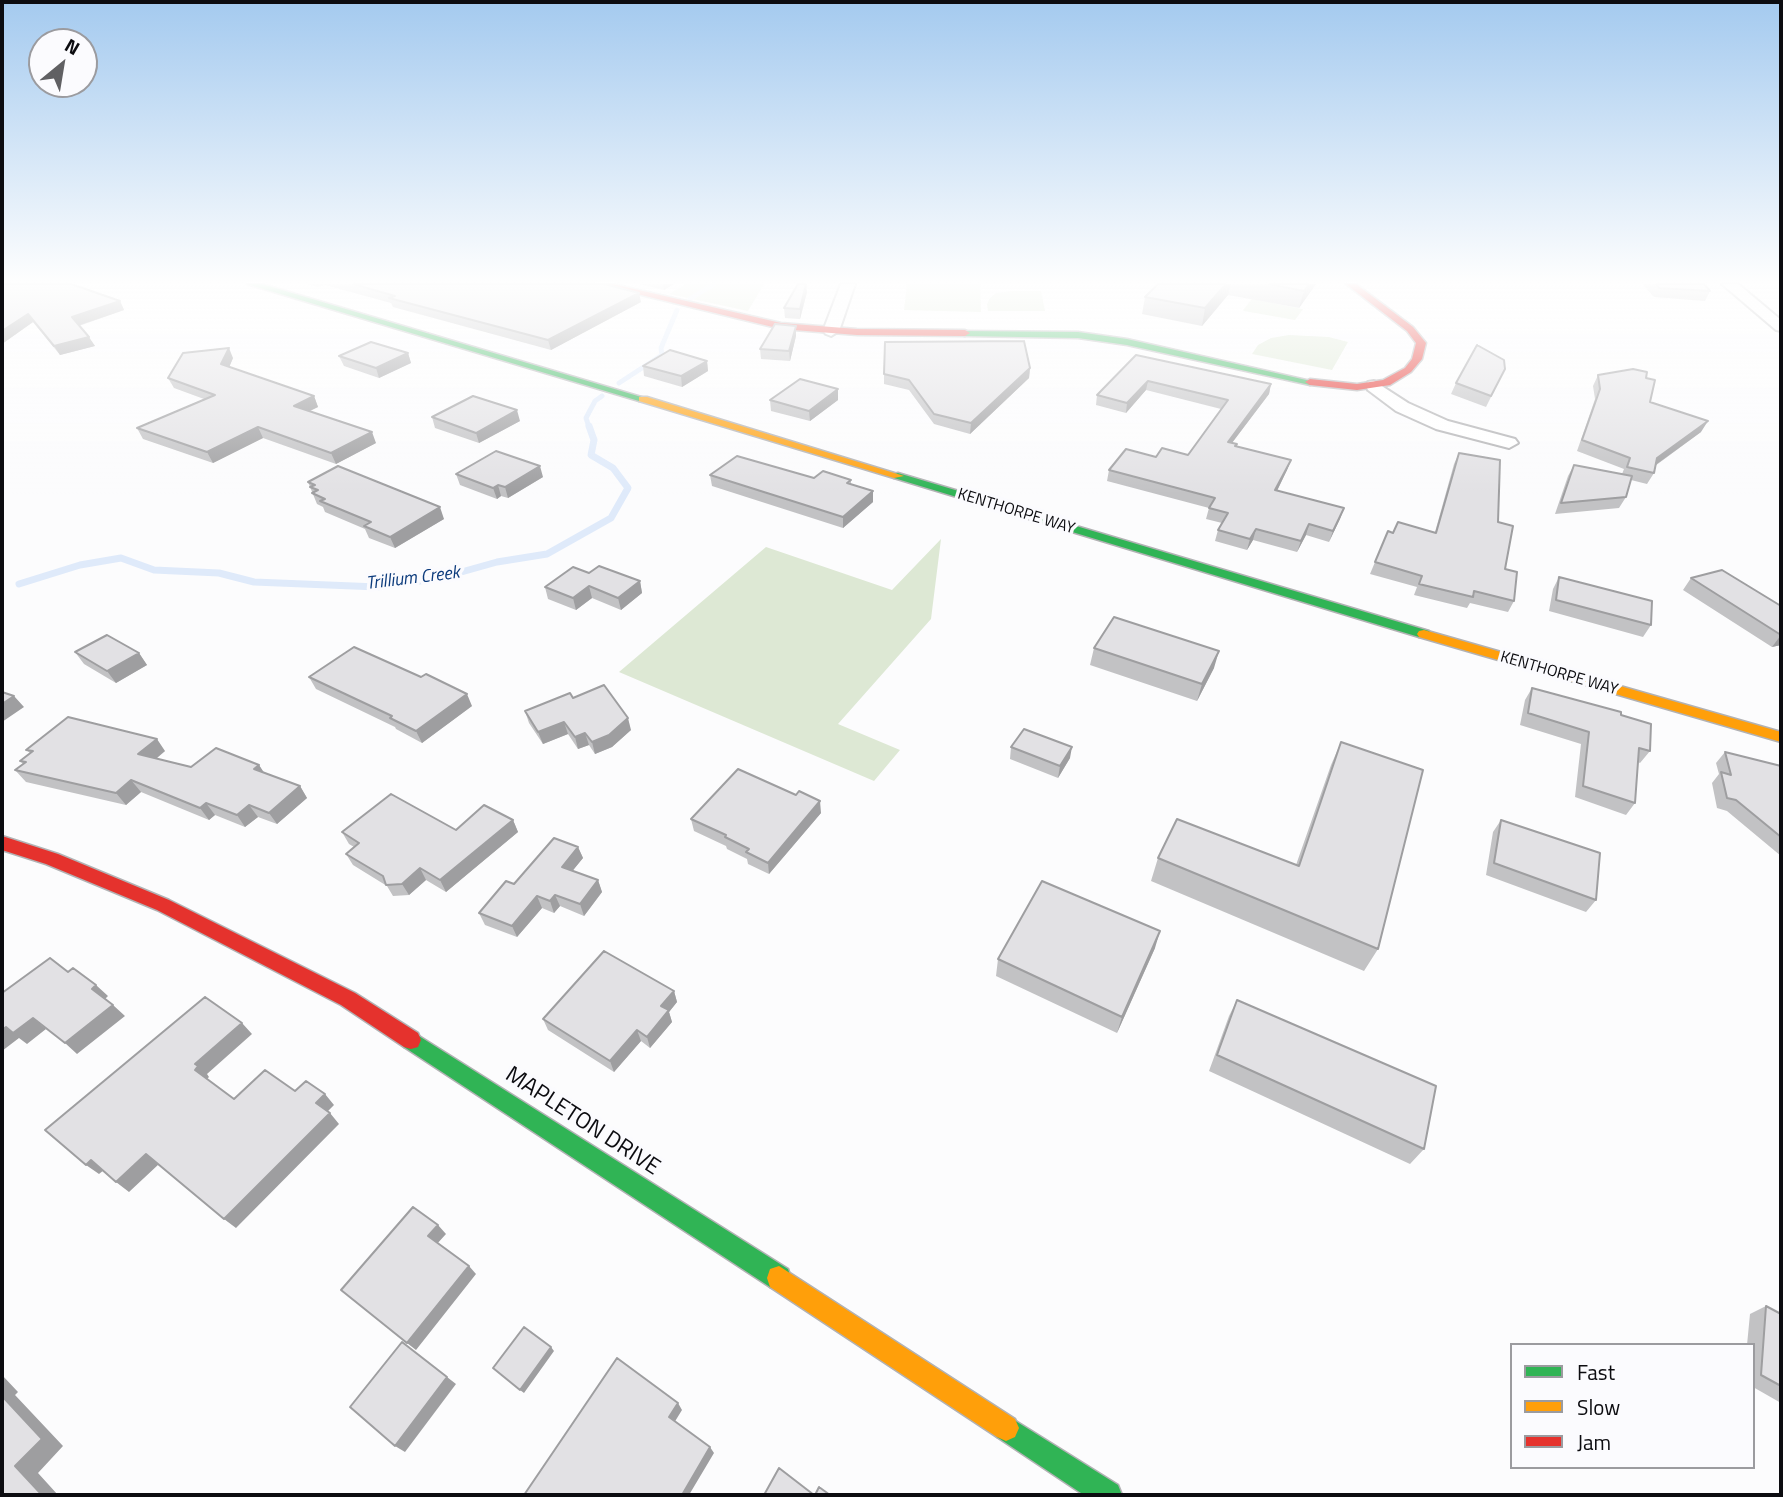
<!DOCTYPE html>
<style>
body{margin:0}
#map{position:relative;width:1783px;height:1497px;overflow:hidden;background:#fcfcfd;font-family:"Titillium Web",sans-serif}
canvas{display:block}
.frame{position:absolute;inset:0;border:4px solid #0c0c10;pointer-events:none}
.legend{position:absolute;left:1510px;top:1343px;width:245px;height:126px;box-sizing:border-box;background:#fbfbfe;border:2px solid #9b9b9f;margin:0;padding:9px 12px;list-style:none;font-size:21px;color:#0c0c10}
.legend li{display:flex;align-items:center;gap:14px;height:35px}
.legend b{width:35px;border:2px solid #9b9b9f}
.north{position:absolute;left:28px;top:28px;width:70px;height:70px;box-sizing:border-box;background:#fbfbfe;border:2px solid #9b9b9f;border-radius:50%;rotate:30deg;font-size:19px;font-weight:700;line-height:28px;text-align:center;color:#0c0c10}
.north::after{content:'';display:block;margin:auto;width:24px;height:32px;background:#606063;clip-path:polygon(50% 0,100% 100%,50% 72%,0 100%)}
</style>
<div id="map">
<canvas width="1783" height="1497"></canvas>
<div class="frame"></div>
<ul class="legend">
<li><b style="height:9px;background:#30b455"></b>Fast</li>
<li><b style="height:9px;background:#ff9f0a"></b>Slow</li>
<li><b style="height:9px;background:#e5322d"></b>Jam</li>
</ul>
<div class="north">N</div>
</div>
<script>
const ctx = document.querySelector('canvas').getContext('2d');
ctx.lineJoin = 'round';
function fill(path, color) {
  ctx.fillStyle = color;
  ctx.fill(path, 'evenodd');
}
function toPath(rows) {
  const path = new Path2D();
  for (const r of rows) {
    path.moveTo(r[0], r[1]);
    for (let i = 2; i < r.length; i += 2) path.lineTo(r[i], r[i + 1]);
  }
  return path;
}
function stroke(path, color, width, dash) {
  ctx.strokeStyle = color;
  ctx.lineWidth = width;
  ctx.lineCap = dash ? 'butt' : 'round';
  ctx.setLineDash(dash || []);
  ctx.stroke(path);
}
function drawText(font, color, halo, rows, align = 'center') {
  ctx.font = font + ' "Titillium Web",sans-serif';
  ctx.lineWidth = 7;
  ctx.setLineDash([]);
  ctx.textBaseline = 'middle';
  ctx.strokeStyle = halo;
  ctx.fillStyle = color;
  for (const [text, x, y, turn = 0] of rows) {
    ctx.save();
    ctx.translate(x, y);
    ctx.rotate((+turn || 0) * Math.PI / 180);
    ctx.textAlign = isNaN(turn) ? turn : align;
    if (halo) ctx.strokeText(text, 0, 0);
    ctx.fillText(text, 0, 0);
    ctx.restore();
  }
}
fill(toPath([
 [686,284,764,284,748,311,669,294],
 [907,284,980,284,981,312,904,310],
 [1012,291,1041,291,1045,311,988,311,987,304,990,298,996,293],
 [1252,299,1302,309,1303,309,1295,320,1244,311,1243,310],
 [1289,335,1329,337,1348,342,1332,370,1252,354,1258,345,1271,338],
 [941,539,931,619,838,724,900,750,874,781,619,672,766,547,892,590]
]), '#dde8d4');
stroke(toPath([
 [690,299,714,284],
 [619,383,662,355,661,348,677,310],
 [589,427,586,418,595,401,602,396]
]), '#dfeafa', 5);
stroke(toPath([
 [19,584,80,565,121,558,154,570,219,573,254,582,378,587,440,578,497,562,547,554,611,518,628,488,613,468,591,455,594,440,589,426]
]), '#dfeafa', 7);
const street = toPath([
 [841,284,855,284,839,331,831,336,826,334,823,331,841,284],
 [1722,284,1738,284,1781,320,1781,331,1776,330,1722,284],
 [1374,381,1408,403,1448,421,1515,439,1518,443,1509,448,1436,429,1396,411,1368,390,1366,386,1368,382,1374,381]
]);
const fast = toPath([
 [247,284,262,284,648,399,639,401,247,284],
 [962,331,1078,332,1127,339,1315,382,1310,385,1127,345,1078,338,965,336,962,335,962,331],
 [898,473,1429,631,1431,634,1429,637,1419,637,894,478,894,474,898,473],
 [411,1031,788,1269,791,1278,788,1287,779,1290,770,1287,404,1047,401,1040,404,1033,411,1031],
 [1006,1415,1118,1485,1122,1495,1084,1495,997,1437,993,1428,997,1419,1006,1415]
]);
const slow = toPath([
 [639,397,647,397,904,476,894,478,639,401,639,397],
 [1424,630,1781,732,1781,742,1419,637,1417,634,1419,631,1424,630],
 [779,1266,1015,1419,1019,1428,1015,1437,1006,1441,997,1437,770,1287,767,1278,770,1269,779,1266]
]);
const jam = toPath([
 [596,284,613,284,781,323,857,329,965,330,970,333,965,336,857,335,781,329,596,284],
 [1346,284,1356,284,1413,327,1426,343,1422,359,1411,372,1390,385,1357,390,1310,385,1305,382,1310,379,1357,384,1383,380,1405,368,1412,359,1416,343,1407,331,1346,284],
 [2,836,58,854,169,900,355,993,418,1033,421,1040,418,1047,411,1049,404,1047,341,1005,157,910,46,864,2,850,2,836]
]);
stroke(street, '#b2b2b4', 4);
stroke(fast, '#b2b2b4', 3);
stroke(slow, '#b2b2b4', 3);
stroke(jam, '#b2b2b4', 3);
fill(street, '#fff');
fill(fast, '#30b455');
fill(slow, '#ff9f0a');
fill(jam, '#e5322d');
fill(toPath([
 [2,284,120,301,124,310,79,326,95,346,60,355,33,322,2,344],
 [308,284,604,284,641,302,551,350,393,307,391,303,325,285,318,287],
 [640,284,674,284,664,290],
 [1158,284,1316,284,1299,308,1228,295,1202,326,1142,314,1145,297],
 [1642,284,1704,284,1710,291,1705,301,1654,297],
 [807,292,800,319,785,318,784,308],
 [796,326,796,336,790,361,761,359,760,349],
 [408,353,411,363,379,378,344,366,339,356],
 [1136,355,1271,384,1269,394,1232,443,1237,444,1236,447,1291,460,1287,470,1277,491,1344,508,1329,542,1306,535,1297,552,1253,540,1247,550,1215,541,1218,530,1222,523,1206,519,1209,508,1107,481,1109,470,1156,457,1188,455,1221,409,1146,390,1126,413,1096,405,1097,395],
 [233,358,229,367,314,396,318,407,310,411,376,443,336,464,263,438,213,463,143,439,137,428,204,399,174,388,168,378],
 [707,361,708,371,682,387,644,376,643,366],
 [1030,368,1029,378,970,434,934,424,909,390,884,384,884,374],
 [1505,369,1486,407,1451,394,1456,383],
 [1598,375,1646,378,1650,402,1701,432,1655,466,1654,473,1647,484,1631,480,1626,497,1619,508,1555,514,1568,476,1574,465,1622,474,1624,469,1577,451,1595,399,1593,386],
 [838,389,838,400,810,421,771,411,770,400],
 [432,417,520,421,479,443,435,428],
 [1459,453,1498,522,1505,569,1514,601,1508,612,1470,603,1467,608,1414,595,1417,587,1370,574,1388,531,1393,533,1435,532,1454,464],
 [456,474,543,477,508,498,501,496,497,499,460,485],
 [710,475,851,480,851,485,873,502,843,528,712,486],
 [308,482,444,519,395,548,369,538,365,529,325,512,323,507,317,504],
 [1559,577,1651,625,1643,637,1549,611,1553,589],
 [1691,578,1781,606,1781,645,1772,647,1683,590],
 [640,581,642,593,621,610,592,598,576,610,548,599,545,587],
 [1094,648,1214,668,1197,701,1090,665],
 [75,652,139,653,147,665,116,683,84,664],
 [309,677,472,706,422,743,396,729,395,727,316,689],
 [1532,688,1621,715,1650,751,1640,763,1638,762,1635,803,1626,815,1575,797,1581,744,1520,725,1525,700],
 [573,698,631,730,612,747,595,754,589,745,578,749,568,734,543,744,529,723,525,711],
 [1341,742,1378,949,1364,971,1151,881,1158,858,1296,865,1331,765],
 [1011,747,1070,758,1058,778,1010,759],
 [26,750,165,751,156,759,191,767,259,765,263,772,300,786,307,798,277,824,258,817,245,827,215,815,209,820,141,792,126,805,26,782,15,770,23,764,20,761,30,753],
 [1725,752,1781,766,1781,856,1727,811,1717,808,1712,783,1719,774,1716,763],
 [821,813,769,874,748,864,747,859,727,849,726,846,694,831,691,819],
 [513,820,518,832,446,892,426,880,409,895,393,896,387,886,353,865,346,854,354,847,349,844,342,832,456,830],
 [1501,820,1596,900,1586,912,1486,875,1493,832],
 [578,847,583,858,572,871,598,880,602,892,584,916,560,906,554,913,542,908,517,937,485,925,479,913,514,884],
 [1155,948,1117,1033,996,976,998,959],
 [674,991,677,1002,669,1012,672,1022,650,1048,641,1041,614,1072,548,1030,543,1019],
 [1237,1000,1424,1149,1410,1164,1209,1071,1229,1016],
 [1766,1306,1781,1314,1781,1403,1753,1387,1753,1345,1747,1345,1750,1314]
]), '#c2c2c4');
fill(toPath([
 [663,284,674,284,664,290],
 [806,284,807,292,800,319,800,309],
 [1226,284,1231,284,1228,295,1202,326,1205,308],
 [1309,284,1316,284,1299,308,1304,291],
 [639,293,641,302,551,350,548,340],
 [120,301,124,310,77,326,72,317],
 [28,314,33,322,2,344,2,331],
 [796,326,796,336,790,361,789,351],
 [89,337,95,346,60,355,54,346],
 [229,348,233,358,226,375,221,364],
 [408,353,411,363,379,378,376,368],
 [707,361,708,371,682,387,681,376],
 [1030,368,1029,378,970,434,971,423],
 [1148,381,1146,390,1126,413,1127,403],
 [1271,384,1269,394,1225,452,1228,442],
 [838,389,838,400,810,421,809,411],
 [314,396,318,407,299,416,294,406],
 [517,410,520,421,479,443,476,433],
 [1708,421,1701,432,1650,469,1657,458],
 [258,427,263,438,213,463,207,452],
 [372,432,376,443,336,464,331,453],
 [1291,460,1287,470,1272,501,1275,490],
 [540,466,543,477,508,498,505,487],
 [498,485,501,496,497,499,493,488],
 [873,491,873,502,843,528,843,517],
 [440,507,444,519,395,548,390,537],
 [1344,508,1340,519,1329,542,1333,531],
 [1309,524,1306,535,1297,552,1301,541],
 [1256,529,1253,540,1247,550,1250,539],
 [640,581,642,593,621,610,618,598],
 [589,586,592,598,576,610,573,598],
 [1781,635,1781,645,1772,647],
 [1219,651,1214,668,1197,701,1202,684],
 [139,653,147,665,116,683,107,671],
 [467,694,472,706,422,743,416,731],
 [14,696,24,707,2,722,2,704],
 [628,718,631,730,612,747,595,754,592,742],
 [564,722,568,734,543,744,538,732],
 [585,733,589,745,578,749,575,737],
 [157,739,165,751,147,766,138,754],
 [1072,747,1070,758,1058,778,1060,766],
 [259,765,267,777,254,769],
 [131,780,141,792,126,805,116,793],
 [300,786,307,798,277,824,269,813],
 [820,801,821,813,769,874,768,863],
 [206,803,215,815,209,820,200,808],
 [249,805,258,817,245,827,237,815],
 [513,820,518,832,446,892,440,880],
 [578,847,583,858,566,879,562,867],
 [420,868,426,880,409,895,402,884],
 [598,880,602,892,584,916,580,904],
 [555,895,560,906,554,913,550,901],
 [537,896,542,908,517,937,512,926],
 [1160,931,1155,948,1117,1033,1122,1017],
 [96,985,108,996,104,1000,92,989],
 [674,991,677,1002,669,1012,672,1022,650,1048,647,1037,661,1006],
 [113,1005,125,1016,77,1054,65,1043],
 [33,1018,46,1029,27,1044,19,1038,2,1051,2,1030,6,1027],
 [242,1023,252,1034,207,1074,209,1077,206,1080,195,1070,195,1064],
 [637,1030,641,1041,614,1072,610,1061],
 [325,1094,334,1105,325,1114,316,1103],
 [330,1113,339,1124,236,1228,224,1219],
 [146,1154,159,1164,129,1192,116,1182],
 [91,1160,104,1170,99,1174,86,1165],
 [438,1225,446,1234,436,1245,428,1236],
 [469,1266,476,1274,416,1350,407,1343],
 [551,1347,554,1351,524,1393,520,1390],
 [2,1375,18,1392,15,1395,63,1446,38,1473,58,1495,42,1495,15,1466,2,1396],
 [447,1377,456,1384,405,1452,395,1446],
 [678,1403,682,1410,674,1423,669,1417],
 [710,1447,714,1453,689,1495,682,1495]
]), '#9e9ea0');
const building = toPath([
 [2,284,71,284,120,301,72,317,89,337,54,346,28,314,2,331,2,284],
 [353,284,604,284,639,293,548,340,389,298,395,296,353,284],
 [798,284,806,284,800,309,784,308,798,284],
 [1158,284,1226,284,1205,308,1145,297,1158,284],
 [1269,284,1309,284,1304,291,1269,284],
 [1656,284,1704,284,1710,291,1659,288,1656,284],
 [775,324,796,326,789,351,760,349,775,324],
 [1024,341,1030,368,971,423,934,414,909,380,884,374,885,342,1024,341],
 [371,342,408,353,376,368,339,356,371,342],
 [1477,345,1504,360,1505,369,1491,396,1456,383,1477,345],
 [229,348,221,364,314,396,294,406,372,432,331,453,258,427,207,452,137,428,215,395,168,378,183,353,229,348],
 [670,350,707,361,681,376,643,366,670,350],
 [1136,355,1271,384,1228,442,1237,444,1235,446,1291,460,1275,490,1344,508,1333,531,1309,524,1301,541,1256,529,1250,539,1218,530,1228,513,1209,508,1215,498,1109,470,1126,449,1156,457,1162,448,1188,455,1228,400,1148,381,1127,403,1097,395,1136,355],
 [1633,369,1647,372,1646,378,1655,380,1650,402,1708,421,1657,458,1654,473,1627,467,1630,458,1582,440,1600,389,1598,375,1633,369],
 [800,379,838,389,809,411,770,400,800,379],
 [473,396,517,410,476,433,432,417,473,396],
 [496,451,540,466,505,487,498,485,493,488,456,474,496,451],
 [1459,453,1500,460,1498,522,1513,526,1505,569,1517,572,1514,601,1474,591,1473,597,1419,584,1422,576,1375,562,1388,531,1393,533,1398,522,1436,533,1459,453],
 [737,456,814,478,823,471,851,480,847,483,873,491,843,517,710,475,737,456],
 [1574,465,1632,476,1626,497,1561,503,1574,465],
 [338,466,440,507,390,537,364,526,371,522,320,501,325,499,312,493,318,490,310,487,315,485,308,482,338,466],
 [599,566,640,581,618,598,589,586,573,598,545,587,573,567,589,573,599,566],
 [1722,570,1781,606,1781,635,1691,578,1722,570],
 [1559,577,1652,601,1651,625,1556,600,1559,577],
 [1114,617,1219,651,1202,684,1094,648,1114,617],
 [107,635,139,653,107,671,75,652,107,635],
 [354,647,421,677,426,674,467,694,416,731,390,718,392,716,309,677,354,647],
 [604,685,628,718,609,735,592,742,585,733,575,737,564,722,538,732,525,711,570,693,573,698,604,685],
 [1532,688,1621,712,1621,715,1651,724,1650,751,1639,748,1635,803,1583,786,1589,732,1528,713,1532,688],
 [2,692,14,696,2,704,2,692],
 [68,717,157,739,138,754,191,767,216,748,259,765,254,769,300,786,269,813,249,805,237,815,206,803,200,808,131,780,116,793,15,770,26,762,20,761,33,751,26,750,68,717],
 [1024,729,1072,747,1060,766,1011,747,1024,729],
 [1341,742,1423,770,1378,949,1158,858,1177,819,1299,866,1341,742],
 [1725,752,1781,766,1781,837,1736,800,1727,798,1721,772,1731,775,1725,752],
 [738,769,796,795,799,791,820,801,768,863,746,852,749,849,725,837,726,835,691,819,738,769],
 [391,794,456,830,484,805,513,820,440,880,420,868,402,884,386,885,383,876,346,854,359,843,342,832,391,794],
 [1501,820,1600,853,1596,900,1494,863,1501,820],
 [554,838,578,847,562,867,598,880,580,904,555,895,550,901,537,896,512,926,479,913,506,881,514,884,554,838],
 [1042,881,1160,931,1122,1017,998,959,1042,881],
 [604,951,674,991,661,1006,669,1010,647,1037,637,1030,610,1061,543,1019,604,951],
 [50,958,68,972,73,968,96,985,92,989,113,1005,65,1043,33,1018,13,1033,6,1027,2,1030,2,993,50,958],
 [205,997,242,1023,195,1064,198,1066,195,1070,234,1099,265,1070,295,1091,306,1081,325,1094,316,1103,330,1113,224,1219,146,1154,116,1182,91,1160,86,1165,45,1130,205,997],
 [1237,1000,1436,1086,1424,1149,1217,1055,1237,1000],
 [413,1207,438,1225,428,1236,469,1266,407,1343,341,1290,413,1207],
 [1766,1306,1781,1314,1781,1386,1761,1375,1766,1306],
 [524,1327,551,1347,520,1390,493,1368,524,1327],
 [402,1342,447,1377,395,1446,350,1407,402,1342],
 [617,1358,678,1403,669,1417,710,1447,682,1495,524,1495,617,1358],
 [2,1396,42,1439,15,1466,42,1495,2,1495,2,1396],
 [779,1468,814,1495,764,1495,779,1468],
 [819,1487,830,1495,815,1495,819,1487]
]);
fill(building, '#e2e1e4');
stroke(building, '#9e9ea0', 2);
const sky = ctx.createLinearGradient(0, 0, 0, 494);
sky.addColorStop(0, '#a4caef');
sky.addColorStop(0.57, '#fefefe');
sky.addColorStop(1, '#fefefe00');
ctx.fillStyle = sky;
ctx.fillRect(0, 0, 1783, 494);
drawText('16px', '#0c0c10', '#fbfbfe', [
 ["KENTHORPE WAY",1016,512,17],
 ["KENTHORPE WAY",1559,674,16]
]);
drawText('italic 18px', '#0c3b7c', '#fbfbfe', [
 ["Trillium Creek",413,579,-7]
]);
drawText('23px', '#0c0c10', '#fbfbfe', [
 ["MAPLETON DRIVE",582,1122,33]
]);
</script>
